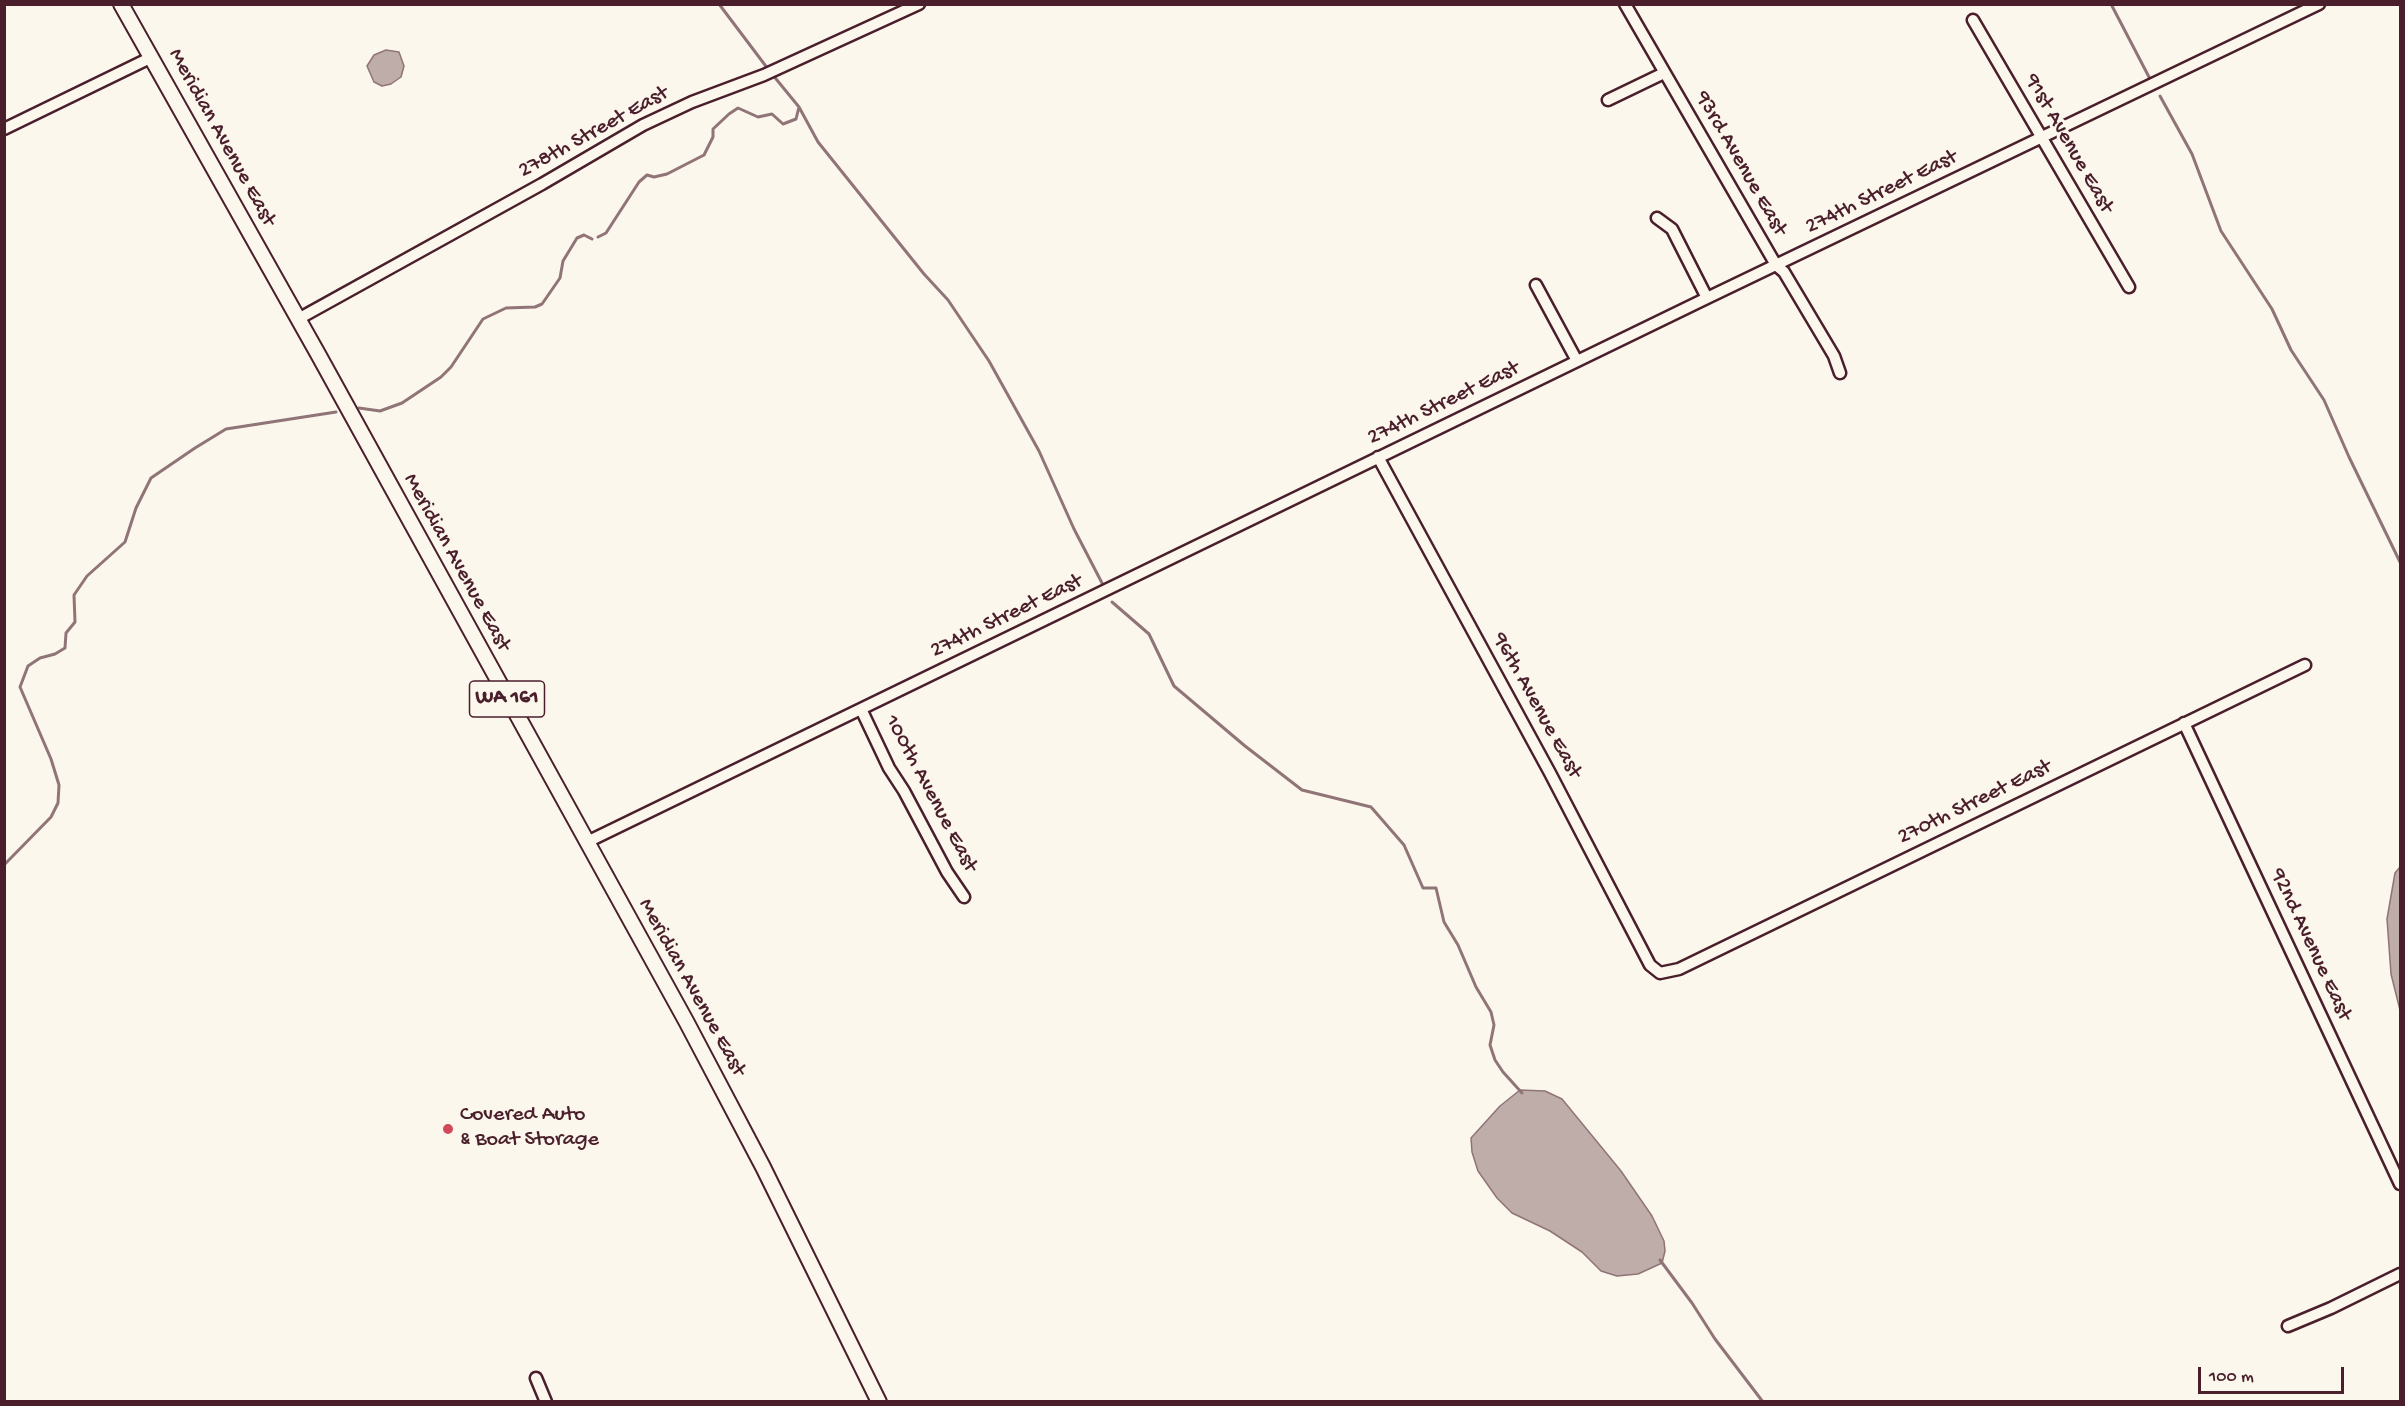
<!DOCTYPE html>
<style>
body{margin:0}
#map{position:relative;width:2405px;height:1406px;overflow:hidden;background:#fbf7ec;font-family:"Gochi Hand",sans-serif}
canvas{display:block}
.frame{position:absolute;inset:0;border:6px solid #4a1f2b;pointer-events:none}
.scale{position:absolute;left:2198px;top:1367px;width:146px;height:27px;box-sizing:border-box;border:3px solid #4a1f2b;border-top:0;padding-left:8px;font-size:18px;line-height:21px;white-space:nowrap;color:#4a1f2b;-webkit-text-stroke:4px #fbf7ec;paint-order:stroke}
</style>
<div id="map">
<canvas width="2405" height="1406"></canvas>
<div class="frame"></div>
<div class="scale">100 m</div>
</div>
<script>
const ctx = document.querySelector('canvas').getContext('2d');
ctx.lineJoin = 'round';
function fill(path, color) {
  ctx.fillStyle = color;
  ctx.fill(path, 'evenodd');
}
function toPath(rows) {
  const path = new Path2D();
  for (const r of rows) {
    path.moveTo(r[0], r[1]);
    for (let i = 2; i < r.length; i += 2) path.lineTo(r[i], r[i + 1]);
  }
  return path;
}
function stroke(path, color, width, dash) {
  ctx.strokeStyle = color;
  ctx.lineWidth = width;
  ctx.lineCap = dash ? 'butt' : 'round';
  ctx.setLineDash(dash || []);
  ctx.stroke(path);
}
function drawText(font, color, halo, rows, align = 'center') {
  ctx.font = font + ' "Gochi Hand",sans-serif';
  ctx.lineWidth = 6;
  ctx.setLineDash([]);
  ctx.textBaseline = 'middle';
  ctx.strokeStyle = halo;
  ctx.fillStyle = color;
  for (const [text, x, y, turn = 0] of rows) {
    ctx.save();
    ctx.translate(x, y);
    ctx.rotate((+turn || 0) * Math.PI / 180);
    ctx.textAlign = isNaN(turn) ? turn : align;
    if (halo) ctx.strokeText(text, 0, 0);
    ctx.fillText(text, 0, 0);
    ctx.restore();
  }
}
const water = toPath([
 [386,50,399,52,404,66,401,77,391,84,382,86,374,82,367,66,374,55,386,50],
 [2400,867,2400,1010,2391,974,2387,919,2395,873,2400,867],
 [1520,1090,1545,1091,1562,1099,1621,1171,1652,1216,1664,1241,1665,1251,1662,1263,1638,1274,1617,1276,1601,1271,1582,1252,1550,1231,1512,1213,1497,1198,1478,1171,1472,1152,1471,1138,1500,1106,1520,1090]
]);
fill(water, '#bfadaa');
stroke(water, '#907477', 1.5);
stroke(toPath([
 [719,4,768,69],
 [2111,4,2149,77],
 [772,74,799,107,818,142,924,274,948,300,989,361,1039,451,1074,529,1102,583],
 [2160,96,2192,154,2221,231,2272,309,2291,350,2324,400,2349,457,2400,562],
 [598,237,606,233,639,182,647,175,654,177,667,174,704,155,713,137,713,129,729,114,738,108,758,117,772,114,783,124,796,119,799,107],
 [359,408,380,411,402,403,441,377,451,367,483,319,506,308,535,307,542,304,560,278,563,261,577,238,584,235,592,239],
 [1112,602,1149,634,1174,686,1245,746,1302,790,1371,807,1404,845,1423,888,1436,888,1444,922,1458,945,1476,987,1491,1012,1494,1025,1490,1045,1495,1060,1503,1072,1522,1093],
 [4,865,51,817,58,803,59,785,51,759,20,687,28,666,40,658,55,654,65,648,66,633,75,622,74,595,87,576,125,542,136,508,151,478,195,448,226,429,336,412],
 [1660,1260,1692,1303,1715,1339,1763,1402]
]), '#907477', 3);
const minor = toPath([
 [1625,4,1776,265,1784,272,1834,356,1840,373],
 [1973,20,2129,287],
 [1608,100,1664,73],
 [4,129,152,57],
 [1657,218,1672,229,1707,298],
 [1536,285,1577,361],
 [298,319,542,184,643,125,692,102,764,75,919,4],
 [1378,457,1550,773,1650,965,1660,973,1679,969,2305,665],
 [861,709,889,768,904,791,947,872,964,897],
 [2184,723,2400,1184],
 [587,842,1707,298,2319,4],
 [2288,1326,2331,1308,2400,1274],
 [536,1378,546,1402]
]);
const major = toPath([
 [121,4,318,354,686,1021,763,1167,879,1402]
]);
stroke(minor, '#4a1f2b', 15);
stroke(major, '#4a1f2b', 18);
stroke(minor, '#fbf7ec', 10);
stroke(major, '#fbf7ec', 14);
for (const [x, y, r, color] of [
 [448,1129,6,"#d1495b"]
]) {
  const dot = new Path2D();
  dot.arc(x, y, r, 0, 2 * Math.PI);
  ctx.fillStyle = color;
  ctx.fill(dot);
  stroke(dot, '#fbf7ec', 2);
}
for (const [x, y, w] of [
 [507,699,75]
]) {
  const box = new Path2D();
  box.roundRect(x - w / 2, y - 18, w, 36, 4.5);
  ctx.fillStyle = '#fbf7ec';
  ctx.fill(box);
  stroke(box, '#4a1f2b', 1.5);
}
drawText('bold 21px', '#4a1f2b', null, [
 ["WA 161",507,699]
]);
drawText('22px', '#4a1f2b', '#fbf7ec', [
 ["278th Street East",594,133,-29],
 ["Meridian Avenue East",221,138,61],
 ["91st Avenue East",2068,144,60],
 ["93rd Avenue East",1740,164,60],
 ["274th Street East",1882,193,-26],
 ["274th Street East",1444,404,-26],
 ["Meridian Avenue East",456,563,61],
 ["274th Street East",1007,617,-26],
 ["96th Avenue East",1536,706,61],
 ["100th Avenue East",930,794,62],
 ["270th Street East",1975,803,-26],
 ["92nd Avenue East",2310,945,65],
 ["Meridian Avenue East",691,988,61]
]);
drawText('22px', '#4a1f2b', '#fbf7ec', [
 ["Covered Auto",460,1116],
 ["& Boat Storage",460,1141]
], 'left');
</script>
